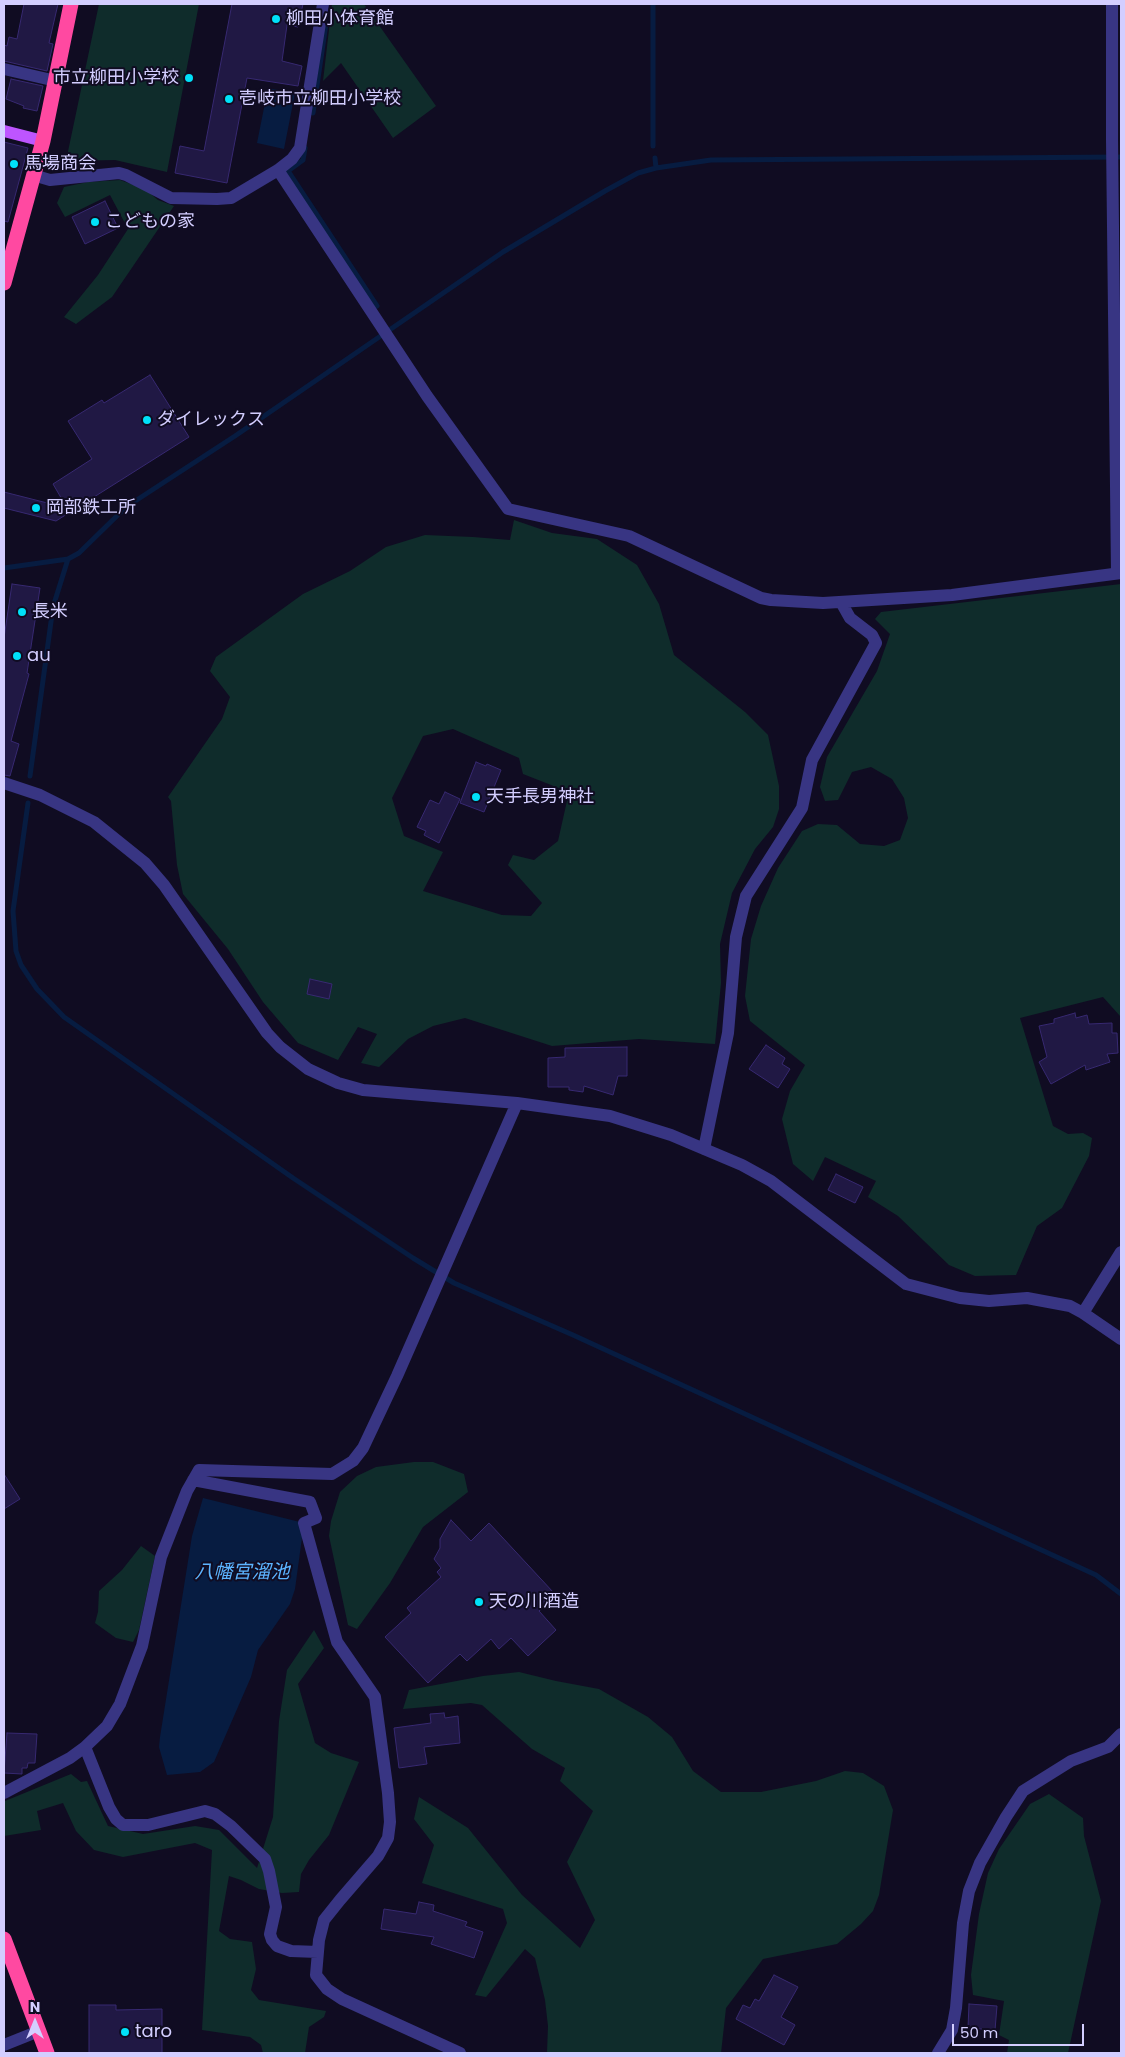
<!DOCTYPE html>
<meta charset="utf-8">
<style>
body{margin:0}
#map{position:relative;width:1125px;height:2057px;overflow:hidden;background:#100c22;font-family:Poppins,sans-serif}
canvas{display:block}
.frame{position:absolute;inset:0;border:5px solid #d3ceff;pointer-events:none}
.north{position:absolute;left:10px;top:1997px;width:50px;height:50px;-webkit-text-stroke:4px #100c22;paint-order:stroke;rotate:0deg;font-size:14px;font-weight:700;line-height:20px;text-align:center;color:#d3ceff}
.north::after{content:'';display:block;margin:auto;width:18px;height:22px;background:#d3ceff;clip-path:polygon(50% 0,100% 100%,50% 72%,0 100%)}
.scale{position:absolute;left:952px;top:2024px;width:132px;height:22px;box-sizing:border-box;border:2px solid #d3ceff;border-top:0;padding-left:6px;font-size:15px;line-height:18px;white-space:nowrap;color:#d3ceff;-webkit-text-stroke:4px #100c22;paint-order:stroke}
</style>
<div id="map">
<canvas width="1125" height="2057"></canvas>
<div class="frame"></div>
<div class="north">N</div>
<div class="scale">50 m</div>
</div>
<script>
const ctx = document.querySelector('canvas').getContext('2d');
ctx.lineJoin = 'round';
function fill(path, color) {
  ctx.fillStyle = color;
  ctx.fill(path, 'evenodd');
}
function toPath(rows) {
  const path = new Path2D();
  for (const r of rows) {
    path.moveTo(r[0], r[1]);
    for (let i = 2; i < r.length; i += 2) path.lineTo(r[i], r[i + 1]);
  }
  return path;
}
function stroke(path, color, width, dash) {
  ctx.strokeStyle = color;
  ctx.lineWidth = width;
  ctx.lineCap = dash ? 'butt' : 'round';
  ctx.setLineDash(dash || []);
  ctx.stroke(path);
}
function drawText(font, color, halo, rows, align = 'center') {
  ctx.font = font + ' Poppins,"Noto Sans JP",sans-serif';
  ctx.lineWidth = 4;
  ctx.setLineDash([]);
  ctx.textBaseline = 'middle';
  ctx.strokeStyle = halo;
  ctx.fillStyle = color;
  for (const [text, x, y, turn = 0] of rows) {
    ctx.save();
    ctx.translate(x, y);
    ctx.rotate((+turn || 0) * Math.PI / 180);
    ctx.textAlign = isNaN(turn) ? turn : align;
    if (halo) ctx.strokeText(text, 0, 0);
    ctx.fillText(text, 0, 0);
    ctx.restore();
  }
}
fill(toPath([
 [99,4,199,4,167,172,115,160,66,161],
 [332,4,364,4,436,106,393,138,341,63,323,81],
 [120,180,145,189,158,200,174,206,112,297,76,324,64,317,98,275,128,229,110,195,65,217,57,203,64,187,88,182],
 [514,520,552,533,597,539,637,565,659,604,674,655,745,712,768,735,779,786,779,809,773,827,755,849,732,893,720,944,721,983,715,1044,639,1039,552,1046,465,1018,433,1026,408,1039,379,1067,361,1063,377,1034,358,1027,338,1060,298,1043,263,1002,228,949,183,894,177,865,171,801,168,797,222,719,230,697,210,671,216,657,303,594,350,571,386,547,425,535,473,537,510,540],
 [453,729,519,758,523,774,569,792,558,841,534,860,513,855,508,865,542,903,531,916,502,915,423,891,443,852,404,836,392,798,423,736],
 [1121,584,1121,1021,1120,1016,1103,997,1020,1018,1053,1126,1068,1134,1083,1133,1092,1138,1089,1156,1062,1208,1037,1226,1016,1275,975,1276,949,1265,898,1216,868,1197,876,1181,825,1157,813,1181,793,1164,782,1119,790,1091,805,1065,750,1021,745,996,751,939,761,906,778,868,802,831,818,824,837,825,860,844,884,846,900,840,908,818,904,798,892,779,871,767,852,772,838,800,825,801,820,787,827,757,877,671,890,634,875,619,881,612],
 [414,1462,433,1462,464,1474,468,1492,423,1527,390,1583,357,1629,348,1625,329,1536,331,1521,340,1492,357,1476,376,1467],
 [141,1546,155,1556,139,1630,133,1642,116,1638,95,1623,98,1612,99,1591,122,1570],
 [314,1630,324,1648,298,1684,315,1743,331,1753,359,1762,329,1835,309,1860,301,1874,299,1892,282,1893,259,1889,241,1880,229,1876,219,1931,230,1939,252,1942,256,1969,251,1990,259,2000,326,2011,324,2017,309,2027,305,2053,263,2053,261,2045,250,2037,202,2030,212,1850,195,1843,123,1857,94,1850,76,1831,63,1803,37,1811,41,1830,4,1836,5,1801,71,1774,81,1782,87,1781,108,1826,143,1834,195,1826,219,1830,257,1868,273,1817,279,1721,287,1670],
 [519,1672,556,1681,599,1689,648,1717,672,1737,693,1771,721,1792,761,1792,816,1781,845,1771,863,1773,884,1786,893,1810,879,1895,873,1911,861,1924,837,1944,763,1959,726,2008,721,2053,547,2053,548,2026,545,2000,535,1958,525,1949,486,1997,475,1995,507,1923,503,1909,422,1883,434,1845,414,1819,419,1797,468,1828,522,1895,580,1948,595,1920,567,1862,593,1811,560,1781,565,1768,532,1749,482,1705,471,1703,403,1709,409,1690,483,1676],
 [1049,1794,1083,1818,1084,1836,1101,1901,1068,2053,1007,2053,1009,2040,999,2035,1004,2001,973,1995,971,1975,979,1914,988,1873,999,1849,1030,1804]
]), '#0f2c2b');
fill(toPath([
 [268,88,295,93,284,149,257,143],
 [203,1498,304,1523,295,1589,290,1604,258,1650,251,1677,214,1762,200,1772,167,1775,159,1747,160,1737,192,1536]
]), '#071c41');
stroke(toPath([
 [653,4,653,146],
 [313,113,326,24],
 [305,148,303,160,288,171,377,306],
 [655,158,656,168],
 [4,568,68,559,79,553,126,507,235,436,503,252,605,191,638,173,656,168,711,160,1121,157],
 [30,776,53,607,68,559],
 [28,803,13,911,16,951,21,965,37,989,64,1017,293,1178,413,1258,454,1283,573,1335,1096,1575,1121,1594]
]), '#071c41', 5);
const building = toPath([
 [24,4,58,4,49,43,53,44,47,71,4,61,4,45,7,46,9,37,17,39,24,4],
 [232,4,303,4,298,27,287,25,282,61,302,66,298,86,247,78,227,183,175,173,180,146,204,151,232,4],
 [11,79,43,86,37,111,23,108,24,106,6,99,11,79],
 [4,142,28,148,8,222,4,221,4,142],
 [105,201,118,228,85,244,72,217,105,201],
 [150,375,189,437,56,521,4,508,4,492,67,508,53,484,92,459,68,421,102,400,104,403,150,375],
 [12,584,40,588,27,673,29,674,11,741,19,744,10,776,4,775,4,638,12,584],
 [476,762,486,766,487,764,501,770,484,812,460,803,476,762],
 [445,792,460,799,439,843,424,835,426,831,417,827,430,800,439,804,445,792],
 [310,979,332,984,329,999,307,994,310,979],
 [1075,1013,1076,1018,1087,1015,1089,1024,1112,1023,1112,1033,1117,1033,1118,1053,1107,1054,1110,1062,1086,1070,1085,1065,1051,1084,1039,1062,1047,1057,1039,1026,1054,1023,1054,1019,1075,1013],
 [766,1045,785,1058,782,1064,790,1069,778,1088,749,1069,766,1045],
 [627,1047,627,1076,618,1076,613,1095,584,1086,583,1092,569,1090,569,1087,548,1087,548,1058,565,1057,565,1048,627,1047],
 [836,1174,863,1187,855,1203,828,1190,836,1174],
 [4,1474,20,1499,4,1509,4,1474],
 [451,1520,471,1541,489,1523,553,1592,544,1601,547,1604,539,1611,556,1630,528,1656,511,1638,499,1649,491,1639,467,1661,460,1654,428,1683,385,1637,411,1613,407,1608,441,1577,437,1572,441,1568,434,1559,440,1548,440,1539,451,1520],
 [444,1713,445,1718,458,1716,460,1743,424,1747,427,1764,399,1768,394,1728,431,1723,430,1714,444,1713],
 [7,1733,37,1734,35,1763,28,1763,27,1768,22,1768,22,1774,4,1773,7,1733],
 [419,1902,434,1905,433,1911,467,1922,465,1926,483,1932,474,1958,431,1944,434,1937,381,1929,384,1909,416,1914,419,1902],
 [774,1975,798,1987,781,2017,795,2025,784,2045,736,2019,743,2005,750,2008,755,1999,759,2001,774,1975],
 [969,2004,997,2006,995,2030,968,2028,969,2004],
 [89,2005,116,2005,116,2010,162,2009,162,2053,89,2053,89,2005]
]);
fill(building, '#201844');
stroke(building, '#372971', 1);
stroke(toPath([
 [1112,4,1112,140,1117,573],
 [4,69,56,81],
 [278,170,427,396,508,509,629,536,761,598,771,600,823,603,952,595,1121,573],
 [33,175,50,180,119,173,126,175,171,198,217,199,231,198,278,170,292,159,300,148,323,4],
 [4,783,40,795,94,822,145,863,164,885,267,1033,280,1047,308,1069,338,1083,363,1090,517,1103,610,1116,671,1135,742,1165,771,1181,906,1284,960,1298,989,1301,1027,1298,1070,1306,1083,1313,1121,1339],
 [704,1149,728,1033,736,937,746,896,802,808,812,760,876,643,872,635,850,618,841,602],
 [1083,1313,1121,1252],
 [193,1480,310,1502,316,1518,304,1523,337,1642,375,1697,388,1793,390,1822,388,1838,378,1856,340,1900,324,1920,319,1940,316,1975,327,1989,342,1999,460,2053],
 [85,1747,109,1807,116,1819,123,1825,148,1825,205,1811,215,1814,231,1826,265,1859,269,1871,276,1907,270,1934,272,1940,277,1946,291,1951,318,1952],
 [4,1793,70,1758,85,1747,107,1726,120,1704,142,1646,161,1557,187,1491,199,1470,332,1474,353,1461,363,1448,397,1376,517,1103],
 [4,2045,39,2031],
 [938,2053,952,2030,956,2008,963,1923,969,1891,980,1863,1006,1817,1023,1791,1071,1761,1108,1747,1121,1734]
]), '#383583', 12);
stroke(toPath([
 [4,131,43,141]
]), '#be55ff', 12);
stroke(toPath([
 [4,283,43,141,71,4],
 [4,1939,47,2053]
]), '#ff49a1', 15);
for (const [x, y, r, color] of [
 [276,19,5,"#00e1f9"],
 [189,78,5,"#00e1f9"],
 [229,99,5,"#00e1f9"],
 [14,164,5,"#00e1f9"],
 [95,222,5,"#00e1f9"],
 [147,420,5,"#00e1f9"],
 [36,508,5,"#00e1f9"],
 [22,612,5,"#00e1f9"],
 [17,656,5,"#00e1f9"],
 [476,797,5,"#00e1f9"],
 [479,1602,5,"#00e1f9"],
 [125,2032,5,"#00e1f9"]
]) {
  const dot = new Path2D();
  dot.arc(x, y, r, 0, 2 * Math.PI);
  ctx.fillStyle = color;
  ctx.fill(dot);
  stroke(dot, '#100c22', 2);
}
drawText('18px', '#d3ceff', '#100c22', [
 ["柳田小体育館",286,19],
 ["市立柳田小学校",179,78,"right"],
 ["壱岐市立柳田小学校",239,99],
 ["馬場商会",24,164],
 ["こどもの家",105,222],
 ["ダイレックス",157,420],
 ["岡部鉄工所",46,508],
 ["長米",32,612],
 ["au",27,656],
 ["天手長男神社",486,797],
 ["天の川酒造",489,1602],
 ["taro",135,2032]
], 'left');
drawText('italic 19px', '#5cb4ff', '#100c22', [
 ["八幡宮溜池",242,1573]
]);
</script>
